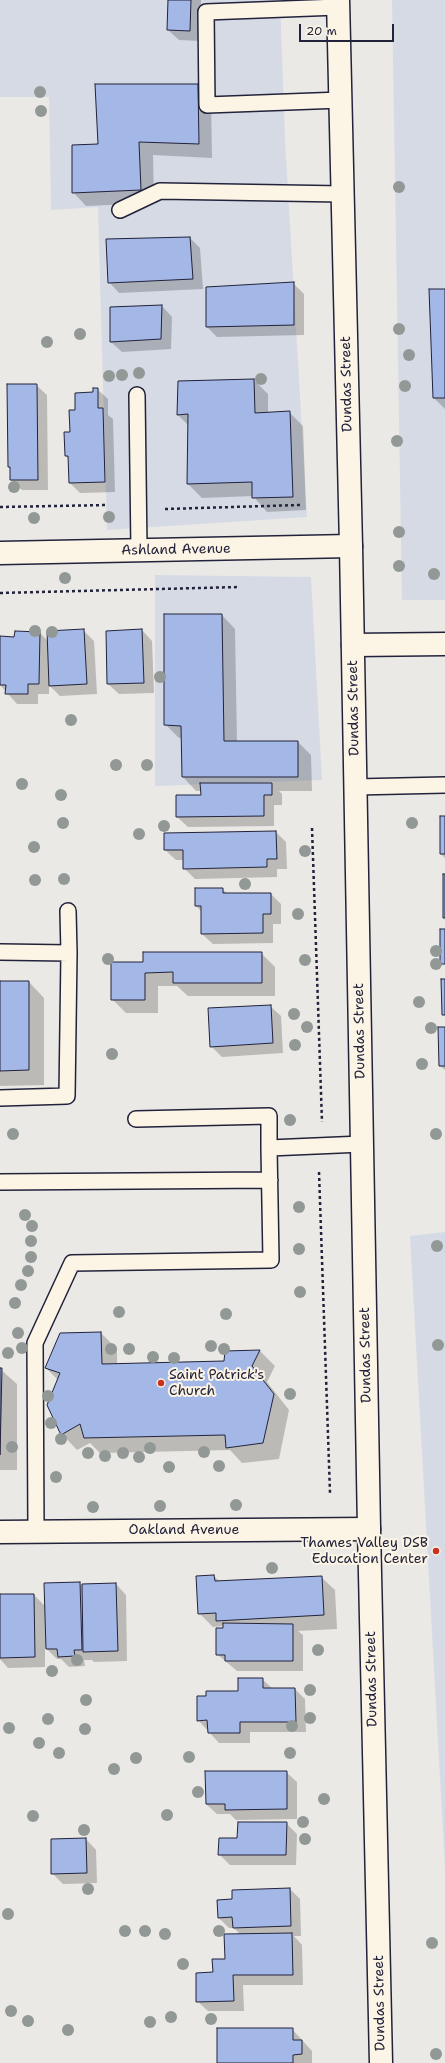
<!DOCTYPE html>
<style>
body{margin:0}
#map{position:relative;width:445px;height:2063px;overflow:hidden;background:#eae9e5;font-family:"Shantell Sans",sans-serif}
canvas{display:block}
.scale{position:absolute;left:299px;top:24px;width:95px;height:18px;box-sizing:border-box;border:2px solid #22223b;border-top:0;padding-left:5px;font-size:12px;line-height:14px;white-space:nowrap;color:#22223b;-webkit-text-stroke:3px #fcf5e5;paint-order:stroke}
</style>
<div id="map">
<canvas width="445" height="2063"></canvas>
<div class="scale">20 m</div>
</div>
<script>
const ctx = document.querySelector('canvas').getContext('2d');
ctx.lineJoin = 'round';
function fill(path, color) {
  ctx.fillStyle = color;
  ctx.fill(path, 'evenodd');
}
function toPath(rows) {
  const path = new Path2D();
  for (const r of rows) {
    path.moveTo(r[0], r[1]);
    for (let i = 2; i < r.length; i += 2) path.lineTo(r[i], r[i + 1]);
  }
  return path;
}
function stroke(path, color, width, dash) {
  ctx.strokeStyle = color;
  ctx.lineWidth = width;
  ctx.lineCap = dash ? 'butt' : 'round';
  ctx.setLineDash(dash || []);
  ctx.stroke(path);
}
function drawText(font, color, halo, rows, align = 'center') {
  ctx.font = font + ' "Shantell Sans",sans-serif';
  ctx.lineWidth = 4;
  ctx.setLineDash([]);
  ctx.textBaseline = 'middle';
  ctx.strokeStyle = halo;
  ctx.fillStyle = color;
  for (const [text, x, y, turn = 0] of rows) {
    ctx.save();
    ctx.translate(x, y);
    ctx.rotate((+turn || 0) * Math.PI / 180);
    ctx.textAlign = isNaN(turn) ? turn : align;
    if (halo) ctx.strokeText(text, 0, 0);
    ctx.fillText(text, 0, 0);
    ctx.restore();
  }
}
fill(toPath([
 [0,0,280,0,285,140,307,517,107,530,98,207,51,210,49,97,0,97],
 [392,0,445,0,445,600,402,600],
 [155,575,311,577,322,780,155,786],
 [445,1232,445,1867,410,1236]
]), '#d5dae5');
fill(toPath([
 [169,0,201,0,200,41,179,40,168,30],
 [198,85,211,98,212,158,153,155,154,203,86,206,73,192,99,145],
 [190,238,200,248,203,289,119,293,109,282],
 [293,283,304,294,304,335,217,337,207,327],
 [445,290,445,409,434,398],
 [162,306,172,317,171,349,122,352,111,342,111,308],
 [254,380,268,394,268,413,289,412,303,426,306,510,267,512,253,496,202,498,188,484,189,426,178,415,179,382],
 [8,385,36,385,47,395,48,490,22,490,11,480,11,470,9,467],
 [97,389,108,399,108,415,113,419,115,492,80,493,70,483,69,459,66,456,76,411],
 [222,615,235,629,237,742,298,742,311,755,312,791,279,791,282,794,282,805,274,805,274,826,188,827,177,817,202,796,202,791,196,791,183,777,182,738,179,738,165,724],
 [142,630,152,641,154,693,119,694,108,684,107,632],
 [84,631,94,641,97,694,60,696,49,685,49,694,38,694,38,704,17,704,0,685,0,637,15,638,40,633,48,641],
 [445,817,445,858,441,854],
 [276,832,286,842,287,869,277,869,277,877,195,879,184,868,184,860,176,860,165,850],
 [222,889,228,894,271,894,281,904,281,924,273,924,273,943,213,944,202,934,202,912,196,906],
 [261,953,275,967,275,996,188,996,177,986,158,986,158,1013,126,1013,112,999,144,963],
 [0,982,29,982,44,998,44,1085,0,1086],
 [270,1006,281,1016,283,1053,222,1057,211,1046],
 [445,1028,445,1070,440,1066],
 [101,1333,117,1349,117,1364,225,1362,226,1352,260,1351,275,1366,267,1382,289,1410,279,1459,242,1463,230,1450,100,1453,90,1443,77,1450,62,1434,58,1380,46,1368],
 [0,1369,17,1384,17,1470,0,1470],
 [214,1576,219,1581,321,1577,335,1590,337,1629,298,1631,303,1635,303,1671,237,1671,217,1654,223,1626,213,1627,199,1613],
 [80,1583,81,1585,116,1584,126,1595,127,1661,94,1662,92,1660,84,1660,85,1666,69,1667,61,1659,57,1659,45,1647,45,1667,8,1668,0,1659,0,1595,34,1595,46,1607],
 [262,1679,273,1689,295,1689,305,1699,306,1732,250,1732,250,1743,219,1743,198,1720],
 [286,1772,297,1782,297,1819,236,1820,230,1814,217,1814,206,1804],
 [286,1823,297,1834,296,1865,230,1865,219,1854],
 [86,1839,96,1850,97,1883,63,1884,52,1873,52,1840],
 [290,1889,300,1899,301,1936,294,1936,302,1945,303,1985,243,1985,244,2011,208,2011,197,2001,214,1973,226,1960,241,1935,234,1928,229,1928,219,1918,233,1900],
 [292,2029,312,2051,312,2063,218,2063]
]), '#0003');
const building = toPath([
 [168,0,191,0,190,31,167,30,168,0],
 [95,84,198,84,199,144,139,142,141,190,72,193,72,145,98,144,95,84],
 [190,237,193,279,108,283,106,239,190,237],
 [294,282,294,325,206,327,206,287,294,282],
 [429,289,445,289,445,398,433,398,429,289],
 [162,305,161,339,110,342,110,307,162,305],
 [254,379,255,413,290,411,293,497,252,498,252,482,187,484,188,414,177,415,178,381,254,379],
 [7,384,37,384,38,480,10,480,10,467,8,467,7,384],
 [93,388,98,388,98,408,103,408,105,482,69,483,68,456,65,456,64,432,70,432,69,410,75,410,75,393,93,392,93,388],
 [164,614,222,614,224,741,298,741,298,777,182,777,181,726,164,725,164,614],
 [84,629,87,684,49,686,47,631,84,629],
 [142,629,144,683,107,684,106,631,142,629],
 [15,631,40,632,39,684,28,684,28,694,5,694,6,685,0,685,0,636,14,637,15,631],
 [200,783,272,783,272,795,264,795,264,816,176,817,176,795,201,795,200,783],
 [440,816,445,816,445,854,440,854,440,816],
 [276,831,277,859,267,859,267,867,183,869,183,850,164,850,164,833,276,831],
 [443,874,445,874,445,918,443,918,443,874],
 [195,888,223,888,223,893,271,893,271,914,263,914,263,933,201,934,201,906,195,906,195,888],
 [440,929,445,929,445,964,440,964,440,929],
 [143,952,262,952,262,983,173,983,173,972,145,973,145,1000,111,1000,111,962,143,962,143,952],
 [441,979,445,979,445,1015,442,1015,441,979],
 [0,981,29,981,29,1070,0,1071,0,981],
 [271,1005,273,1043,210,1047,208,1008,271,1005],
 [438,1027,445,1027,445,1066,439,1066,438,1027],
 [101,1332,102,1364,224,1361,225,1351,260,1350,252,1366,274,1394,263,1443,226,1448,225,1435,84,1438,80,1424,61,1435,47,1405,60,1373,45,1368,60,1333,101,1332],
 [0,1368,2,1368,0,1455,0,1368],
 [214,1575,215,1581,322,1576,324,1615,216,1621,216,1613,198,1614,196,1576,214,1575],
 [80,1582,82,1650,74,1650,75,1656,58,1657,57,1649,46,1649,44,1583,80,1582],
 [116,1583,118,1651,83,1652,82,1584,116,1583],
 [0,1594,34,1594,35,1657,0,1658,0,1594],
 [223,1623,293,1624,293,1661,225,1661,225,1655,216,1655,216,1628,223,1628,223,1623],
 [238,1678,263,1678,263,1688,295,1688,296,1722,240,1722,240,1733,208,1733,207,1720,197,1721,197,1696,206,1696,206,1691,238,1691,238,1678],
 [205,1771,287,1771,287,1809,225,1810,225,1804,206,1804,205,1771],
 [238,1822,287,1822,286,1855,218,1855,219,1838,237,1838,238,1822],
 [86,1838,87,1873,51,1874,51,1839,86,1838],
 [290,1888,291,1926,233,1928,232,1917,218,1918,217,1900,232,1899,232,1890,290,1888],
 [292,1933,293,1975,233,1975,234,2001,196,2002,196,1973,213,1972,212,1959,225,1959,224,1934,292,1933],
 [217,2028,293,2028,293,2040,302,2040,302,2054,293,2055,293,2063,217,2063,217,2028]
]);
fill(building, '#a3b8e6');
stroke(building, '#22223b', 1);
const service = toPath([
 [338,7,206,12,207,105,341,100],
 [120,210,160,191,343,194],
 [137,395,139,550],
 [355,787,445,785],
 [68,911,69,953],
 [0,952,69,953,67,1096,0,1098],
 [136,1119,269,1116,269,1148,362,1144],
 [0,1182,270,1180],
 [36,1531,35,1343,72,1263,271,1260,269,1148]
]);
const minor = toPath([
 [0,553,351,546],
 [353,645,445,644],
 [0,1532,369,1529]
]);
const secondary = toPath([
 [338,0,351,546,369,1529,381,2063]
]);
stroke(service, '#22223b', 18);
stroke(minor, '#22223b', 25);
stroke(secondary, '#22223b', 25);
stroke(toPath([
 [0,507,108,505],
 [165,509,300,505],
 [0,593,239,587],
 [312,828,322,1122],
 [319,1172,330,1493]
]), '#22223b', 2.5, [3, 3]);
stroke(service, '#fcf5e5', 15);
stroke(minor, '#fcf5e5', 22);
stroke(secondary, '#fcf5e5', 22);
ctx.fillStyle = '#929896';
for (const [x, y] of [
 [40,92],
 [41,111],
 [399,187],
 [399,329],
 [80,334],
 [47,342],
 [409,355],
 [139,373],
 [122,375],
 [109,376],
 [261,379],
 [405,386],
 [397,441],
 [14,487],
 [109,517],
 [34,518],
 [399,532],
 [399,566],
 [434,574],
 [65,578],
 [35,631],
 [52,632],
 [160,677],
 [71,720],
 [116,765],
 [147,765],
 [22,784],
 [61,795],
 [63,823],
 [412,823],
 [164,826],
 [139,834],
 [34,847],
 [305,851],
 [64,879],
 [35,880],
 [245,884],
 [298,914],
 [436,951],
 [108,959],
 [305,960],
 [436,964],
 [419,1002],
 [294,1014],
 [307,1027],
 [431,1028],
 [295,1045],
 [112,1054],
 [422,1064],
 [290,1120],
 [13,1134],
 [436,1134],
 [299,1207],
 [25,1215],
 [32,1226],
 [31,1241],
 [437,1246],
 [299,1249],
 [31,1257],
 [28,1271],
 [21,1285],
 [300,1292],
 [15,1303],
 [119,1312],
 [226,1314],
 [18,1333],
 [438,1345],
 [211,1346],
 [22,1348],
 [111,1349],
 [129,1349],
 [224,1349],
 [8,1353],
 [153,1357],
 [174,1358],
 [290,1394],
 [48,1396],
 [51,1423],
 [61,1439],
 [12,1447],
 [150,1448],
 [204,1452],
 [88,1453],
 [123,1453],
 [105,1456],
 [139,1457],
 [219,1466],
 [169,1467],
 [56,1477],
 [236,1505],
 [160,1506],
 [93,1507],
 [272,1568],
 [318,1650],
 [77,1660],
 [52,1671],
 [310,1690],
 [86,1700],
 [310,1718],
 [48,1719],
 [292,1726],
 [9,1728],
 [85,1729],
 [39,1743],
 [59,1753],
 [290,1753],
 [189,1757],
 [136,1758],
 [114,1769],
 [198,1792],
 [324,1799],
 [167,1815],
 [33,1816],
 [303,1822],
 [84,1830],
 [305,1839],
 [88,1889],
 [8,1914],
 [125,1931],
 [145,1931],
 [219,1931],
 [165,1934],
 [432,1943],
 [183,1964],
 [11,2011],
 [171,2017],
 [211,2019],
 [28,2021],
 [150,2022],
 [68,2030],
 [436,2054]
]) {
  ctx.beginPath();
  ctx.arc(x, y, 6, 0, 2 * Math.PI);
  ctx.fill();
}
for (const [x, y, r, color] of [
 [161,1383,4,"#c8321e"],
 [436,1551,4,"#c8321e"]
]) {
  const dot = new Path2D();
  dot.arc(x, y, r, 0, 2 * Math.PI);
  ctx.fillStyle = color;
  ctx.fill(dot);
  stroke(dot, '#fcf5e5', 1.5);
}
drawText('14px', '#22223b', '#fcf5e5', [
 ["Dundas Street",347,384,-91],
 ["Ashland Avenue",176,550,-1],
 ["Dundas Street",354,708,-91],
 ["Dundas Street",360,1031,-91],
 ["Dundas Street",366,1355,-91],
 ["Oakland Avenue",184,1530],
 ["Dundas Street",372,1679,-91],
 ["Dundas Street",380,2003,-91]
]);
drawText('14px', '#22223b', '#fcf5e5', [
 ["Saint Patrick's",169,1375],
 ["Church",169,1391],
 ["Thames Valley DSB",428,1543,"right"],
 ["Education Center",428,1559,"right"]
], 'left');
</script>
